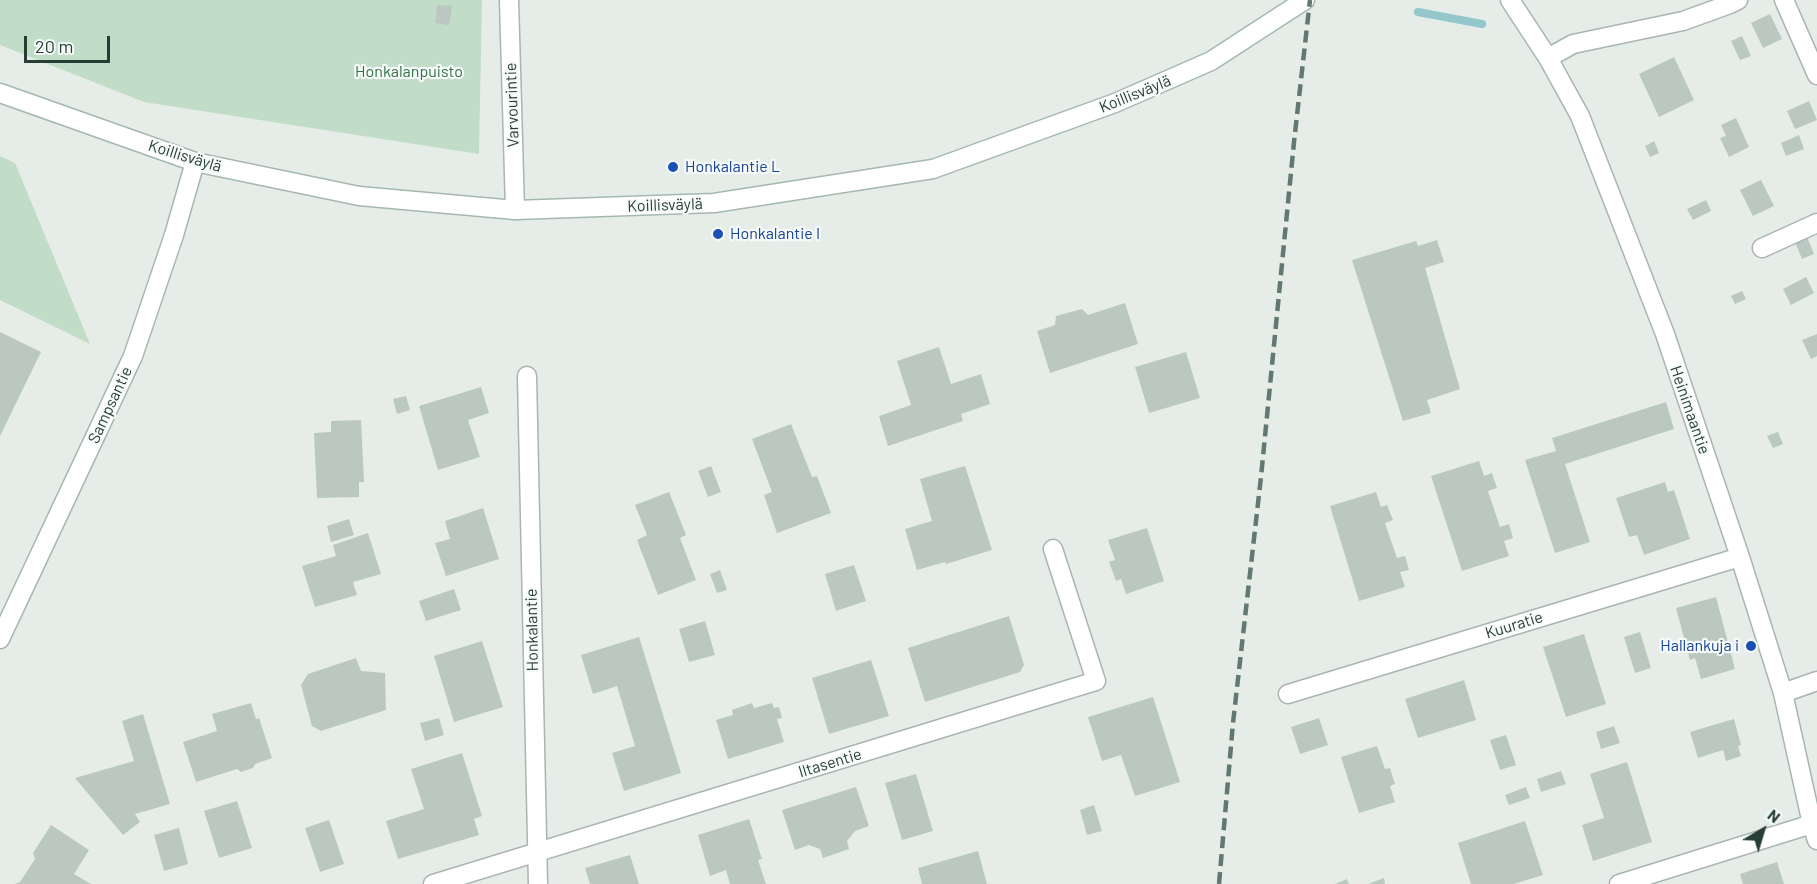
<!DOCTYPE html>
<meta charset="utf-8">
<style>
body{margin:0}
#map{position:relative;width:1817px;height:884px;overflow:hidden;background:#e6ede9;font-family:Barlow,sans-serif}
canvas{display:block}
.north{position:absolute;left:1733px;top:800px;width:60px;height:60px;-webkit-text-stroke:4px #f6faf8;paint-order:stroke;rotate:38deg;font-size:16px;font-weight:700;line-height:24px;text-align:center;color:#263e36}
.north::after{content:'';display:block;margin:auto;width:21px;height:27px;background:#263e36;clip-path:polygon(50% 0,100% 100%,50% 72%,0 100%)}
.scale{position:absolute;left:24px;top:36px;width:86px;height:27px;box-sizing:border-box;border:3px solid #263e36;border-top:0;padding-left:8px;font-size:18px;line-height:21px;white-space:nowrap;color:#263e36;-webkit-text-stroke:4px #f6faf8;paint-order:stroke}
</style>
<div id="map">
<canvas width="1817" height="884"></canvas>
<div class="north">N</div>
<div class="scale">20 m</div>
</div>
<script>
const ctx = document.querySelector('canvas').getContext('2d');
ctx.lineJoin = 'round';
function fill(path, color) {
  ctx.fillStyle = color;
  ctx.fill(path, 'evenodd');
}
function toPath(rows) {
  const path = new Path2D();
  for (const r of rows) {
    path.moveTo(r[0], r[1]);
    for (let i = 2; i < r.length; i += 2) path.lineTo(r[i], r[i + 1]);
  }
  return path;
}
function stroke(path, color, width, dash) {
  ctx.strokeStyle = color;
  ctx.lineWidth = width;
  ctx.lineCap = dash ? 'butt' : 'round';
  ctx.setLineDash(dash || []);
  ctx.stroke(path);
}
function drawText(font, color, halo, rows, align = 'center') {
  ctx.font = font + ' Barlow,sans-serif';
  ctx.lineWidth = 4.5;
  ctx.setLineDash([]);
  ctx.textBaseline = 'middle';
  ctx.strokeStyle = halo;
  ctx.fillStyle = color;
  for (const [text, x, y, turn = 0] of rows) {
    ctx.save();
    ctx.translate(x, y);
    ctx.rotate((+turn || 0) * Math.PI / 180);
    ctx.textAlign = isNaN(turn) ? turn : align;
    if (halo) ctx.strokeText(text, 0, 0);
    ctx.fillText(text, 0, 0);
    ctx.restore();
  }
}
fill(toPath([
 [0,0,482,0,479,154,144,102,0,45],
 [0,156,15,163,90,344,0,300]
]), '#c1dcc7');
stroke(toPath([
 [1418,12,1482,24]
]), '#94c7cc', 8);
fill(toPath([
 [437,5,452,6,449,25,435,23],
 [1770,14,1782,39,1763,48,1751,23],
 [1742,36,1751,56,1740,60,1731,41],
 [1674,57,1694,100,1659,117,1639,74],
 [1809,101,1817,120,1795,129,1787,111],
 [1736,118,1749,147,1729,157,1720,138,1726,136,1721,125],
 [1799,135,1804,149,1786,156,1781,143],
 [1654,141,1659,153,1650,157,1645,146],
 [1761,180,1774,206,1753,216,1740,190],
 [1706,200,1711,211,1693,220,1687,209],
 [1807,237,1814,254,1802,259,1795,242],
 [1437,240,1444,262,1425,268,1460,389,1427,400,1431,413,1403,421,1352,260,1416,241,1418,246],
 [1806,277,1814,293,1791,305,1783,289],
 [1742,291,1746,299,1735,304,1731,296],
 [1125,303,1138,344,1050,373,1037,331,1055,325,1056,316,1082,309,1088,315],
 [0,332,41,352,0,436],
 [1817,334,1817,356,1811,359,1802,340],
 [939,347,951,384,981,374,990,404,961,414,963,421,888,446,879,416,911,405,897,361],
 [1186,352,1200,398,1149,413,1135,367],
 [481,387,489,413,468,420,480,457,438,470,419,406],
 [406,396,410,410,397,414,393,399],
 [1666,402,1674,429,1565,464,1590,542,1555,553,1525,460,1556,451,1552,438],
 [361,420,364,482,359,482,359,497,317,498,314,433,331,432,331,421],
 [791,424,812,477,817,476,831,513,777,533,764,495,772,492,752,439],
 [1778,432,1783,444,1773,448,1767,436],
 [1479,461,1484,476,1492,473,1497,488,1488,491,1500,527,1509,524,1513,538,1504,541,1509,556,1462,571,1431,476],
 [711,466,721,492,708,497,698,471],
 [965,466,992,550,946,564,945,562,917,570,905,529,932,521,920,479],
 [1665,482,1668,492,1674,490,1690,539,1644,555,1637,535,1629,537,1616,498],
 [669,492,686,535,680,538,696,580,658,595,637,540,647,535,635,505],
 [1376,492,1381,507,1387,505,1393,520,1385,523,1397,558,1405,556,1409,570,1400,572,1405,587,1359,601,1330,506],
 [483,508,499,559,446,576,435,543,450,539,445,521],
 [349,519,354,535,331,542,327,526],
 [1147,528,1164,581,1126,594,1121,579,1116,581,1109,562,1115,560,1108,540],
 [368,533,381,574,353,582,357,595,315,607,302,566,336,556,333,545],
 [854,565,866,601,836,611,825,574],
 [720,570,727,590,717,593,710,574],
 [454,589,461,610,426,621,419,601],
 [1716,597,1735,669,1701,679,1695,658,1690,660,1676,608],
 [1009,616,1024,665,1020,672,925,702,908,648],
 [705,621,715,655,689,662,679,629],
 [1640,632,1651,668,1635,673,1624,637],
 [1584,634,1606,704,1566,717,1543,647],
 [639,637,681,773,624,791,612,753,635,746,617,686,593,694,581,655],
 [482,641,503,707,454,722,434,656],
 [356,658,361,671,385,673,386,710,321,731,312,726,301,685,308,674],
 [871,660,889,716,829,734,812,678],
 [1464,680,1476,720,1418,738,1405,699],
 [1153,697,1180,782,1135,796,1121,755,1102,761,1088,717],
 [251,703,256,719,259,718,272,758,255,764,253,768,241,772,237,769,196,782,183,742,217,731,212,714],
 [752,703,754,708,772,703,774,708,779,707,782,718,777,719,784,742,728,759,716,720,733,715,732,710],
 [143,714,170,804,135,814,140,822,123,835,75,778,134,761,122,721],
 [439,718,444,735,425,741,420,723],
 [1319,718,1328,745,1300,754,1291,727],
 [1734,719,1741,745,1738,746,1741,756,1726,761,1723,750,1698,758,1690,732],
 [1614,726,1620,743,1601,749,1596,732],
 [1506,735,1516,765,1500,770,1490,740],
 [1377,746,1385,769,1390,768,1395,784,1390,786,1395,802,1359,813,1341,757],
 [462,753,482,816,474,819,479,835,398,859,386,821,424,809,411,769],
 [1627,762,1652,842,1593,861,1582,825,1604,818,1590,774],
 [1561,771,1566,784,1541,792,1537,779],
 [916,774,933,831,902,840,885,783],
 [856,787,869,826,855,831,847,841,849,849,823,858,820,849,809,845,795,850,782,810],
 [1526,787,1530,798,1509,805,1505,795],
 [237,801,252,848,219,858,204,811],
 [1094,805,1102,831,1087,835,1080,810],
 [749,819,762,859,758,860,766,884,730,884,726,870,710,876,698,835],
 [329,820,344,864,320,872,305,828],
 [1525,821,1543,875,1514,884,1471,884,1458,843],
 [51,825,89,850,74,874,91,884,15,884,20,882,35,859,33,853],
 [179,828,188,864,164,871,154,835],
 [978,851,987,884,922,884,918,868],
 [630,855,639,884,590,884,585,868],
 [1777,862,1784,884,1743,884,1740,874],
 [1384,878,1385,884,1368,884],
 [1347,879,1349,884,1335,884]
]), '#bbc8c2');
const street = toPath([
 [509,0,515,210],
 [1510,0,1548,58,1580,116,1665,334,1740,557,1783,693,1812,824,1817,840],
 [1784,0,1817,75],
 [1548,58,1573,44,1683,21,1730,4,1738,0],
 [1762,248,1817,223],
 [527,376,538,884],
 [1783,693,1817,681],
 [1288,694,1740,557],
 [433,884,1096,681,1053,549],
 [1619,884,1812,824]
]);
const secondary = toPath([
 [0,93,195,162,359,196,515,210,714,203,933,169,1115,103,1211,61,1305,0],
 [0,639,133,356,174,235,195,162]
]);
stroke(street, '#a9b5b0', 21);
stroke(secondary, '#a5b8b0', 21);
stroke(street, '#fff', 18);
stroke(secondary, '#fff', 18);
stroke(toPath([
 [1219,884,1233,723,1261,477,1294,142,1310,0]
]), '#617971', 4.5, [12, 6]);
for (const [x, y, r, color] of [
 [673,167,6,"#1a4fb4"],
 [718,234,6,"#1a4fb4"],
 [1751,646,6,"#1a4fb4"]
]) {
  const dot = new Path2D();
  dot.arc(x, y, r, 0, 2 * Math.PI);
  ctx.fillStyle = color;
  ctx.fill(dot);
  stroke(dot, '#f6faf8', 2);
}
drawText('16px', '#347148', '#f6faf8', [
 ["Honkalanpuisto",409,72]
]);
drawText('16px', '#263e36', '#f6faf8', [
 ["Koillisväylä",1135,94,-22],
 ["Varvourintie",512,105,-92],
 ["Koillisväylä",185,156,17],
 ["Koillisväylä",665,205,-2],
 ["Sampsantie",110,405,-65],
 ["Heinimaantie",1690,410,71],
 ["Kuuratie",1514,625,-17],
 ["Honkalantie",532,630,-91],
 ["Iltasentie",830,763,-17]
]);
drawText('16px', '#164399', '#f6faf8', [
 ["Honkalantie L",685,167],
 ["Honkalantie I",730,234],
 ["Hallankuja i",1739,646,"right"]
], 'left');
</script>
